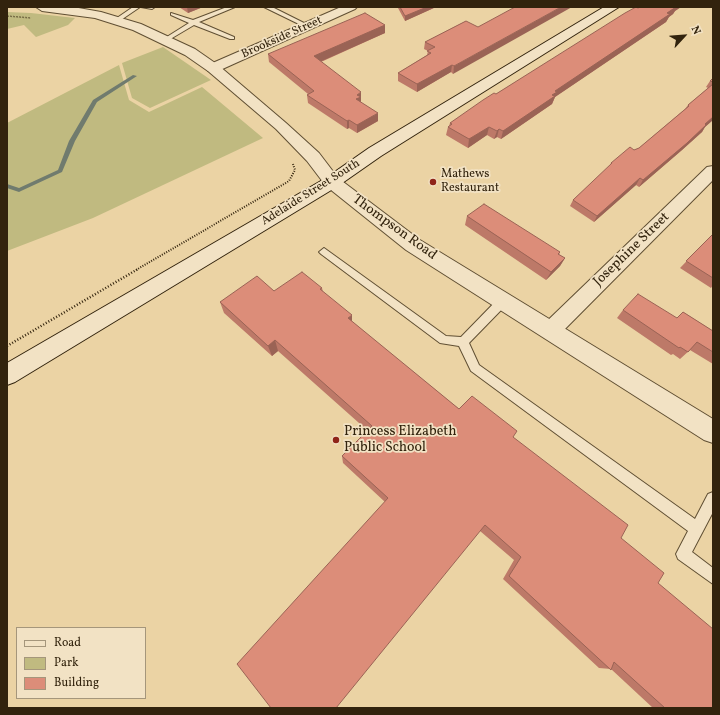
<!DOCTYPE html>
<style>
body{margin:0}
#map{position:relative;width:720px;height:715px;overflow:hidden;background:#ebd3a4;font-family:Vollkorn,serif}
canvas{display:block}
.frame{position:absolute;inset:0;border:8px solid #32230d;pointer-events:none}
.legend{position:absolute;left:16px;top:627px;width:130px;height:72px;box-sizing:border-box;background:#f2e2c4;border:1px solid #a5967b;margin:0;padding:5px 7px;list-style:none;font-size:12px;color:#32230d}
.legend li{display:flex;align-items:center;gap:8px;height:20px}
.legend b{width:20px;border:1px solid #a5967b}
.north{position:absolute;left:664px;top:16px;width:40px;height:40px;-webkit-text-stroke:3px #f2e2c4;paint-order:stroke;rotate:64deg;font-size:11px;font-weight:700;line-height:16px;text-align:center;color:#32230d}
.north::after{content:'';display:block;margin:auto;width:14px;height:18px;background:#32230d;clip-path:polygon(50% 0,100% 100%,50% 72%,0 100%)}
</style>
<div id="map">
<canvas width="720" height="715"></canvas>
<div class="frame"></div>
<ul class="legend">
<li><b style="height:5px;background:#f2e2c4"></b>Road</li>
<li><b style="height:11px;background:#c0ba80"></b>Park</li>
<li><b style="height:11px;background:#dc8d79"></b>Building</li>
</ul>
<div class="north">N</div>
</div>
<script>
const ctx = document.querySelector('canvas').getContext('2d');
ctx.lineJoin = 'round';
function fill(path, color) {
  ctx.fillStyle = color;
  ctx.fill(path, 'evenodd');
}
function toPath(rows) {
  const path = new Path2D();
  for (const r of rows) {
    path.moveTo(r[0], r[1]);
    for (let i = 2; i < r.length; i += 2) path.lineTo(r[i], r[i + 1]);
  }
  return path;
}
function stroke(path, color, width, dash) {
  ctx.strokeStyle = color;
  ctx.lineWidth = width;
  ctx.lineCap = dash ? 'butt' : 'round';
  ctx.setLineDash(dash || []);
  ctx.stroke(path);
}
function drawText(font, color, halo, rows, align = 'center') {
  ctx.font = font + ' Vollkorn,serif';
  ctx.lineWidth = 3.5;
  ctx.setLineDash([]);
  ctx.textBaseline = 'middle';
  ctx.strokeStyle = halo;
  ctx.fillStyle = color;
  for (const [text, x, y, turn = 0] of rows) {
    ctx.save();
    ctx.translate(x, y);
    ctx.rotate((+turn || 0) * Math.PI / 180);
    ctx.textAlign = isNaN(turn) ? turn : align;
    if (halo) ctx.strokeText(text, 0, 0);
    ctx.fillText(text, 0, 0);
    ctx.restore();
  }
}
fill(toPath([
 [7,12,31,13,75,18,68,25,36,37,24,25,7,29],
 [163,47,211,80,150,108,132,98,122,63],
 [119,65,129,100,149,112,202,87,263,138,93,218,7,251,7,123]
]), '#c0ba80');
fill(toPath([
 [133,75,137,76,97,102,75,141,62,172,21,191,19,192,7,188,7,184,19,188,58,170,69,141,93,100,133,75]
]), '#707b6e');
const service = toPath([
 [133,7,140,7,118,22,114,22,114,20,133,7],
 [141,7,155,7,152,9,141,7],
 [227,7,235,7,199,22,234,37,234,39,230,39,194,25,167,41,162,40,189,23,171,15,171,13,193,20,227,7],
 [264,7,272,7,310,26,305,27,264,7],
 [324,248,446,336,461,337,499,298,507,298,508,301,507,304,469,343,479,365,695,519,708,494,713,492,713,512,692,552,713,568,713,584,678,559,676,554,688,531,471,371,459,346,440,343,321,254,319,252,324,248]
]);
const minor = toPath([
 [341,7,357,7,355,9,218,71,208,71,206,68,208,65,341,7],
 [713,166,713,180,558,336,551,338,544,336,541,330,544,324,707,167,713,166]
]);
const tertiary = toPath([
 [36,7,73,7,101,12,141,24,195,49,218,65,286,123,319,153,338,178,420,240,713,419,713,443,704,440,406,250,326,186,307,161,276,129,208,71,185,55,133,30,95,18,42,11,36,7]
]);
const secondary = toPath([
 [604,7,619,7,381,156,338,186,15,382,7,385,7,363,326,178,369,148,604,7]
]);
stroke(service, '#604f33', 2);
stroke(minor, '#604f33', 2);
stroke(tertiary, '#604f33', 2);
stroke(secondary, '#32230d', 2);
stroke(toPath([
 [7,16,31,18]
]), '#32230d', 1.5, [0.5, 1]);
stroke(toPath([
 [136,270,289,181,295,170,293,164]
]), '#32230d', 2, [1, 1.5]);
stroke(toPath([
 [7,346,138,269]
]), '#32230d', 2.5, [1, 2]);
fill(service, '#f2e2c4');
fill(minor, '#f2e2c4');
fill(tertiary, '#f2e2c4');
fill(secondary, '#f2e2c4');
fill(toPath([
 [179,7,203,7,188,13],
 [399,7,436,7,405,21,398,8],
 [640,7,681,7,675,11,673,14,669,17,666,22,555,97,552,104,501,139,497,137,494,139,487,135,468,148,446,135,448,127,449,126,450,123,496,94],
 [466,21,453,74,451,72,417,92,398,81,398,73,427,55,428,51,424,49,425,42],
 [385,25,385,33,321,62,361,100,361,102,378,121,357,133,349,128,347,129,308,103,307,95,308,94,269,62,268,54],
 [713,78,713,120,705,127,702,132,682,150,639,187,636,185,594,222,570,206,573,200,609,167,611,163,634,150,639,148,685,109,688,105,708,88,706,87,710,81],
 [467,216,560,252,559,255,565,258,560,266,546,280,465,225],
 [713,234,713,285,711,288,680,268],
 [322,288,323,292,352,322,459,409,513,437,621,538,658,583,713,708,653,708,611,669,599,668,503,579,514,560,480,531,385,502,343,463,342,456,368,431,278,351,272,356,224,313,220,302,274,291],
 [623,310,677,318,683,312,713,331,713,364,690,350,680,359,673,354,671,355,617,318]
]), '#bd7968');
fill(toPath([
 [187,7,203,7,188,13],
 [427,7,436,7,405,21,405,16],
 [561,7,572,7,453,74,454,66],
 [675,7,681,7,675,11,673,14,669,17,666,22,555,97,552,104,501,139,503,131,552,95,555,91],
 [385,25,385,33,315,64,314,56],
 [452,65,451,72,417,92,417,84],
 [361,92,361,105,356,99,357,95],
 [378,113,378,121,357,133,357,125],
 [713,117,713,120,705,127,702,132,682,150,639,187,643,180],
 [349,120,349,128,347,129,347,121],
 [489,127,487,135,468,148,469,139],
 [499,129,497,137,494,139,497,131],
 [640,178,636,185,594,222,597,216],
 [565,258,560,266,546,280,551,272],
 [352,315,352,325,348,318],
 [275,340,278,351,272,356,268,346]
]), '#9a6355');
const building = toPath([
 [400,7,427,7,405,16,400,7],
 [515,7,561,7,454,66,452,65,417,84,398,73,431,53,427,51,435,47,425,42,466,21,478,27,515,7],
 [636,7,638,8,640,7,676,7,667,13,670,14,555,91,557,92,552,95,555,96,503,131,499,129,497,131,489,127,469,139,448,127,452,124,450,123,483,100,494,93,496,94,625,13,636,7],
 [365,13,385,25,314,56,361,92,357,95,361,97,356,99,378,113,357,125,349,120,347,121,307,95,314,91,268,54,365,13],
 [713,78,713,82,710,81,713,78],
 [713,84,713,117,705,124,706,125,687,143,643,180,640,178,597,216,573,200,612,163,611,163,630,147,634,150,639,148,689,106,688,105,713,84],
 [484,204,560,252,558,254,565,258,551,272,467,216,484,204],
 [713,234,713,278,686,261,713,234],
 [302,272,322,288,320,289,352,315,348,318,459,409,472,396,517,431,513,437,628,525,621,538,664,573,658,583,713,629,713,708,665,708,614,662,611,670,509,576,521,557,485,525,336,708,271,708,237,664,388,498,342,456,372,426,275,340,268,346,220,302,257,276,274,291,302,272],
 [638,294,677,318,683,312,713,331,713,352,697,342,688,352,680,347,679,348,623,310,638,294]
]);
fill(building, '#dc8d79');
stroke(building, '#9a6355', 1);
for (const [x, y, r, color] of [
 [433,182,4,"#8f2418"],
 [336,440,4,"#8f2418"]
]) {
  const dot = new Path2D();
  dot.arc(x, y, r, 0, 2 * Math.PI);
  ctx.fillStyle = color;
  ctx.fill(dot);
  stroke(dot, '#f2e2c4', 1.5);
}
drawText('12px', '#32230d', '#f2e2c4', [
 ["Brookside Street",282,38,-24],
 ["Adelaide Street South",311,193,-32]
]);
drawText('12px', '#32230d', '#f2e2c4', [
 ["Mathews",441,175],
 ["Restaurant",441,189]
], 'left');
drawText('14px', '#32230d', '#f2e2c4', [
 ["Thompson Road",394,228,36],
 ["Josephine Street",632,250,-44]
]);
drawText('14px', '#32230d', '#f2e2c4', [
 ["Princess Elizabeth",344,432],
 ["Public School",344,448]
], 'left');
</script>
